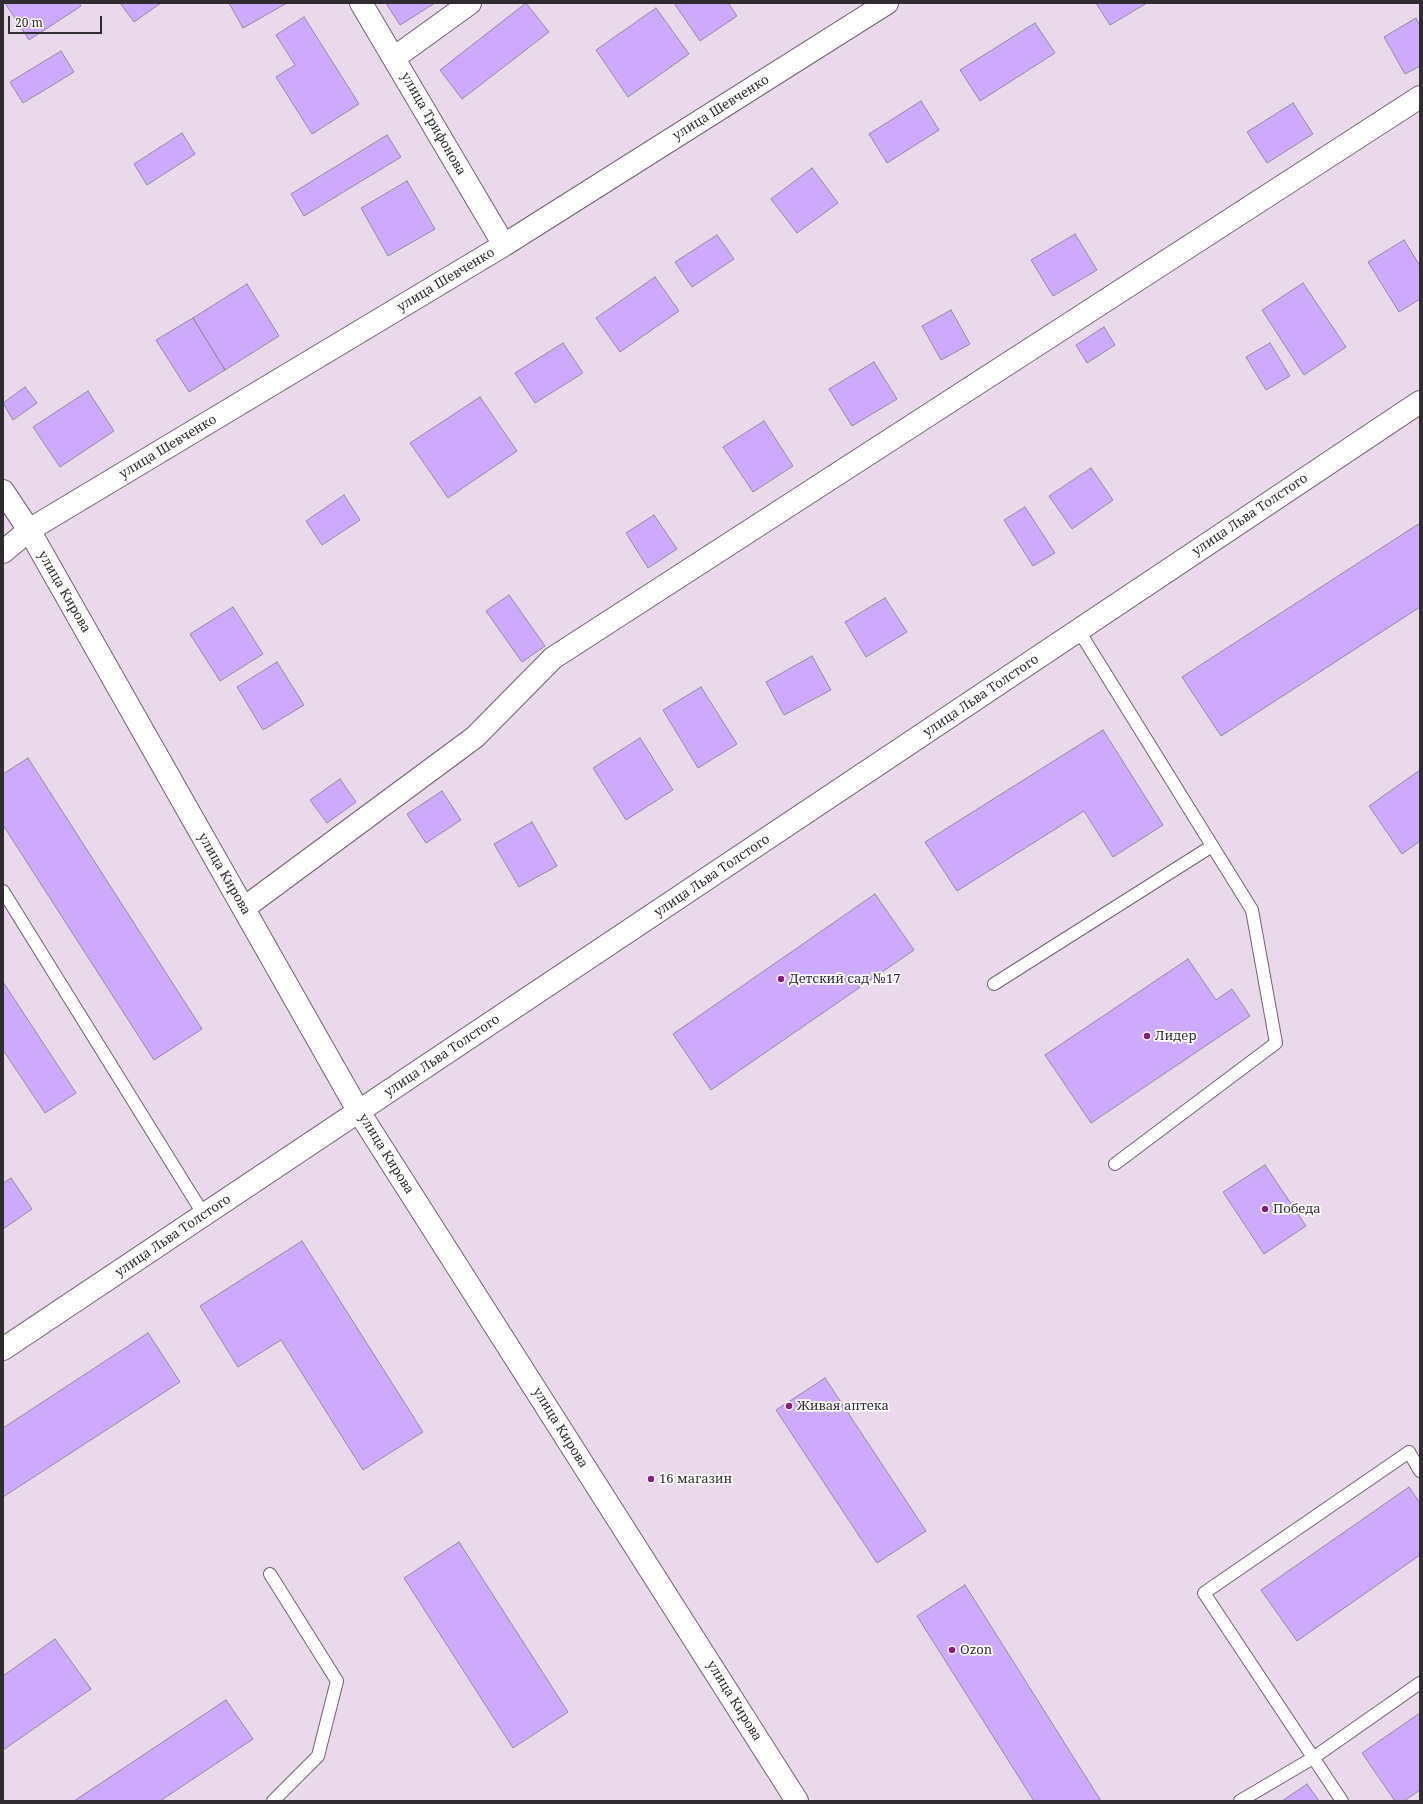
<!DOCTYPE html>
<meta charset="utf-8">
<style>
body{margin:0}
#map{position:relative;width:1423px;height:1804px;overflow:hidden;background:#ead9ea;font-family:"Noto Serif",serif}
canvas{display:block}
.frame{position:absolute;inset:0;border:4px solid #302a31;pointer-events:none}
.scale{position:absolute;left:8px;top:16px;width:94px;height:18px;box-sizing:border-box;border:2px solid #302a31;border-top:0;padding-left:5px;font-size:12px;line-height:14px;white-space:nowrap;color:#302a31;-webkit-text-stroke:3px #fff;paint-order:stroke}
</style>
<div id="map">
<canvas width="1423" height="1804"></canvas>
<div class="frame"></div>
<div class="scale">20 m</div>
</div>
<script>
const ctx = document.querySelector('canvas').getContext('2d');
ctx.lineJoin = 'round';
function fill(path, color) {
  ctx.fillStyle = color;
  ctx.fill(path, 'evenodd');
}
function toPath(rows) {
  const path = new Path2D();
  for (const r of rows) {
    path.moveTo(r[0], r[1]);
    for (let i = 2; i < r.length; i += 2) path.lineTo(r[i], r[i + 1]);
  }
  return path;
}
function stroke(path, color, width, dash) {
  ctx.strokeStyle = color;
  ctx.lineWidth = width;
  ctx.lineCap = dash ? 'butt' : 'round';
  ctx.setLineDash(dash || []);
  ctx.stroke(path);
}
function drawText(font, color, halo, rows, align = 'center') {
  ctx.font = font + ' "Noto Serif",serif';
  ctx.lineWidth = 3.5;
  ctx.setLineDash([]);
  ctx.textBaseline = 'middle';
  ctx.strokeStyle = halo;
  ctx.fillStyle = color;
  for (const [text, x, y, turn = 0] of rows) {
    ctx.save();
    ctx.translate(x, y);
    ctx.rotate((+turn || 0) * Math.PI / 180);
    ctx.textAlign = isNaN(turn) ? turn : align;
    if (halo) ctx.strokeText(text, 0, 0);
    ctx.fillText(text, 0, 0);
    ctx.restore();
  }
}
const building = toPath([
 [5,3,79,3,81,6,29,40,5,3],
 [120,3,161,3,134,22,120,3],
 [229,3,287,3,243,28,229,3],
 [386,3,435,3,400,25,386,3],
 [526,3,549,32,462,99,440,70,526,3],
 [674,3,728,3,737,16,700,41,674,3],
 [1096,3,1147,3,1110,25,1096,3],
 [656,8,689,54,628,97,596,50,656,8],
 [304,17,359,104,312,134,276,77,295,65,276,35,304,17],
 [1416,18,1420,26,1420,66,1405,74,1384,37,1416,18],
 [1035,23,1055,53,980,101,960,70,1035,23],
 [61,51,74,72,23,103,10,82,61,51],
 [921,101,939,130,887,163,869,134,921,101],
 [1293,103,1313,134,1267,163,1247,132,1293,103],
 [182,133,195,154,147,185,134,164,182,133],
 [387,135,401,157,304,216,291,194,387,135],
 [812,168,838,203,797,233,771,199,812,168],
 [407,181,435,229,388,256,361,208,407,181],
 [1075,234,1097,270,1053,296,1031,260,1075,234],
 [717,235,734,259,692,287,675,262,717,235],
 [1404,240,1420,266,1420,299,1399,312,1368,262,1404,240],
 [655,277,679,311,620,352,596,318,655,277],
 [1303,283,1346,347,1304,375,1262,310,1303,283],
 [247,284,279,336,225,370,193,318,247,284],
 [951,310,970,344,941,360,922,326,951,310],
 [193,318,225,370,189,392,156,340,193,318],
 [1104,327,1115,345,1087,363,1076,345,1104,327],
 [563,343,583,373,535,403,515,373,563,343],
 [1270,343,1290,376,1266,390,1246,357,1270,343],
 [874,362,897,399,852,426,829,389,874,362],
 [25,387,37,403,13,420,3,403,25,387],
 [88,391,114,431,60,467,33,427,88,391],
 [480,397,517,451,448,498,410,443,480,397],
 [764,421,793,466,753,492,723,447,764,421],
 [1091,468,1113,500,1072,529,1049,496,1091,468],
 [344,495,360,520,322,545,306,521,344,495],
 [1025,507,1055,553,1033,566,1004,520,1025,507],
 [654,515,677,549,648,568,626,533,654,515],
 [1420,523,1420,607,1221,736,1182,677,1420,523],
 [509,595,545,646,522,662,486,611,509,595],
 [885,598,907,632,866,657,845,622,885,598],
 [233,607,263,654,220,681,190,634,233,607],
 [812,656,831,690,784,715,766,682,812,656],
 [277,662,304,705,263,730,237,687,277,662],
 [701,687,737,744,698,768,663,710,701,687],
 [1103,730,1163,825,1113,857,1084,811,957,891,925,842,1103,730],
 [640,738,673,790,626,820,593,768,640,738],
 [28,758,202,1029,154,1060,3,825,3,774,28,758],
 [1420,770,1420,841,1402,854,1369,806,1420,770],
 [340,779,356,802,327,823,310,800,340,779],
 [442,791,461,820,426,843,407,814,442,791],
 [532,822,557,866,519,887,494,844,532,822],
 [875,894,914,950,711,1090,673,1034,875,894],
 [1188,959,1216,1000,1232,989,1250,1016,1091,1123,1045,1055,1188,959],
 [3,982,76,1093,45,1113,3,1050,3,982],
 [1265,1165,1306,1226,1264,1254,1223,1192,1265,1165],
 [11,1178,32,1209,3,1229,3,1183,11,1178],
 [302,1241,423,1432,363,1470,281,1340,238,1367,200,1306,302,1241],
 [148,1333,180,1382,3,1497,3,1428,148,1333],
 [825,1378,926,1531,877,1563,776,1410,825,1378],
 [1409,1487,1420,1503,1420,1555,1297,1641,1261,1590,1409,1487],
 [459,1542,568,1712,513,1748,404,1578,459,1542],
 [965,1585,1101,1801,1034,1801,917,1616,965,1585],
 [55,1639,91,1689,3,1750,3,1676,55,1639],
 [226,1700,253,1739,160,1801,74,1801,226,1700],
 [1420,1713,1420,1790,1404,1801,1395,1801,1362,1753,1420,1713],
 [1307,1784,1319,1801,1282,1801,1307,1784]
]);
fill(building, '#ceaafd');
stroke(building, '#91899d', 1);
const lane = toPath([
 [1079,631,1252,910,1276,1043,1115,1164],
 [3,891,204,1215],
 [994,984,1212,846],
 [270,1574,337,1681,318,1756,273,1801],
 [1240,1801,1313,1758,1420,1683],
 [1342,1801,1204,1593,1409,1452,1420,1471]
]);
const street = toPath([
 [361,3,504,245],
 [394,58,470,3],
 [3,552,29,530,504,245,887,3],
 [244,908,475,737,553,658,1420,97]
]);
const secondary = toPath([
 [3,491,29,530,359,1112,797,1801],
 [3,1349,1420,402]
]);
stroke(lane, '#716271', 14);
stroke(street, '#716271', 24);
stroke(secondary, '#716271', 24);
stroke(lane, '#fff', 12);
stroke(street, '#fff', 22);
stroke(secondary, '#fff', 22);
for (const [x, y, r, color] of [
 [781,979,4,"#8b1d81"],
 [1147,1036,4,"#8b1d81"],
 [1265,1209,4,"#8b1d81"],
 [789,1406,4,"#8b1d81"],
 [651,1479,4,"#8b1d81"],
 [952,1650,4,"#8b1d81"]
]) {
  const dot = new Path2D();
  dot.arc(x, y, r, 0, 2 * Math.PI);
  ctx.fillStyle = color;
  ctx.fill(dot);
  stroke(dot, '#fff', 1.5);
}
drawText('13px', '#302a31', '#fff', [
 ["улица Шевченко",721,108,-32],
 ["улица Трифонова",433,124,60],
 ["улица Шевченко",446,280,-31],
 ["улица Шевченко",168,447,-31],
 ["улица Льва Толстого",1250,515,-34],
 ["улица Кирова",64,592,60],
 ["улица Льва Толстого",981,696,-34],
 ["улица Кирова",224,874,60],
 ["улица Льва Толстого",712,876,-34],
 ["улица Льва Толстого",442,1056,-34],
 ["улица Кирова",386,1154,58],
 ["улица Льва Толстого",173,1236,-34],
 ["улица Кирова",560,1428,58],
 ["улица Кирова",734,1701,58]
]);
drawText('13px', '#302a31', '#fff', [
 ["Детский сад №17",789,979],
 ["Лидер",1155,1036],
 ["Победа",1273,1209],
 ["Живая аптека",797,1406],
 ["16 магазин",659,1479],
 ["Ozon",960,1650]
], 'left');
</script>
